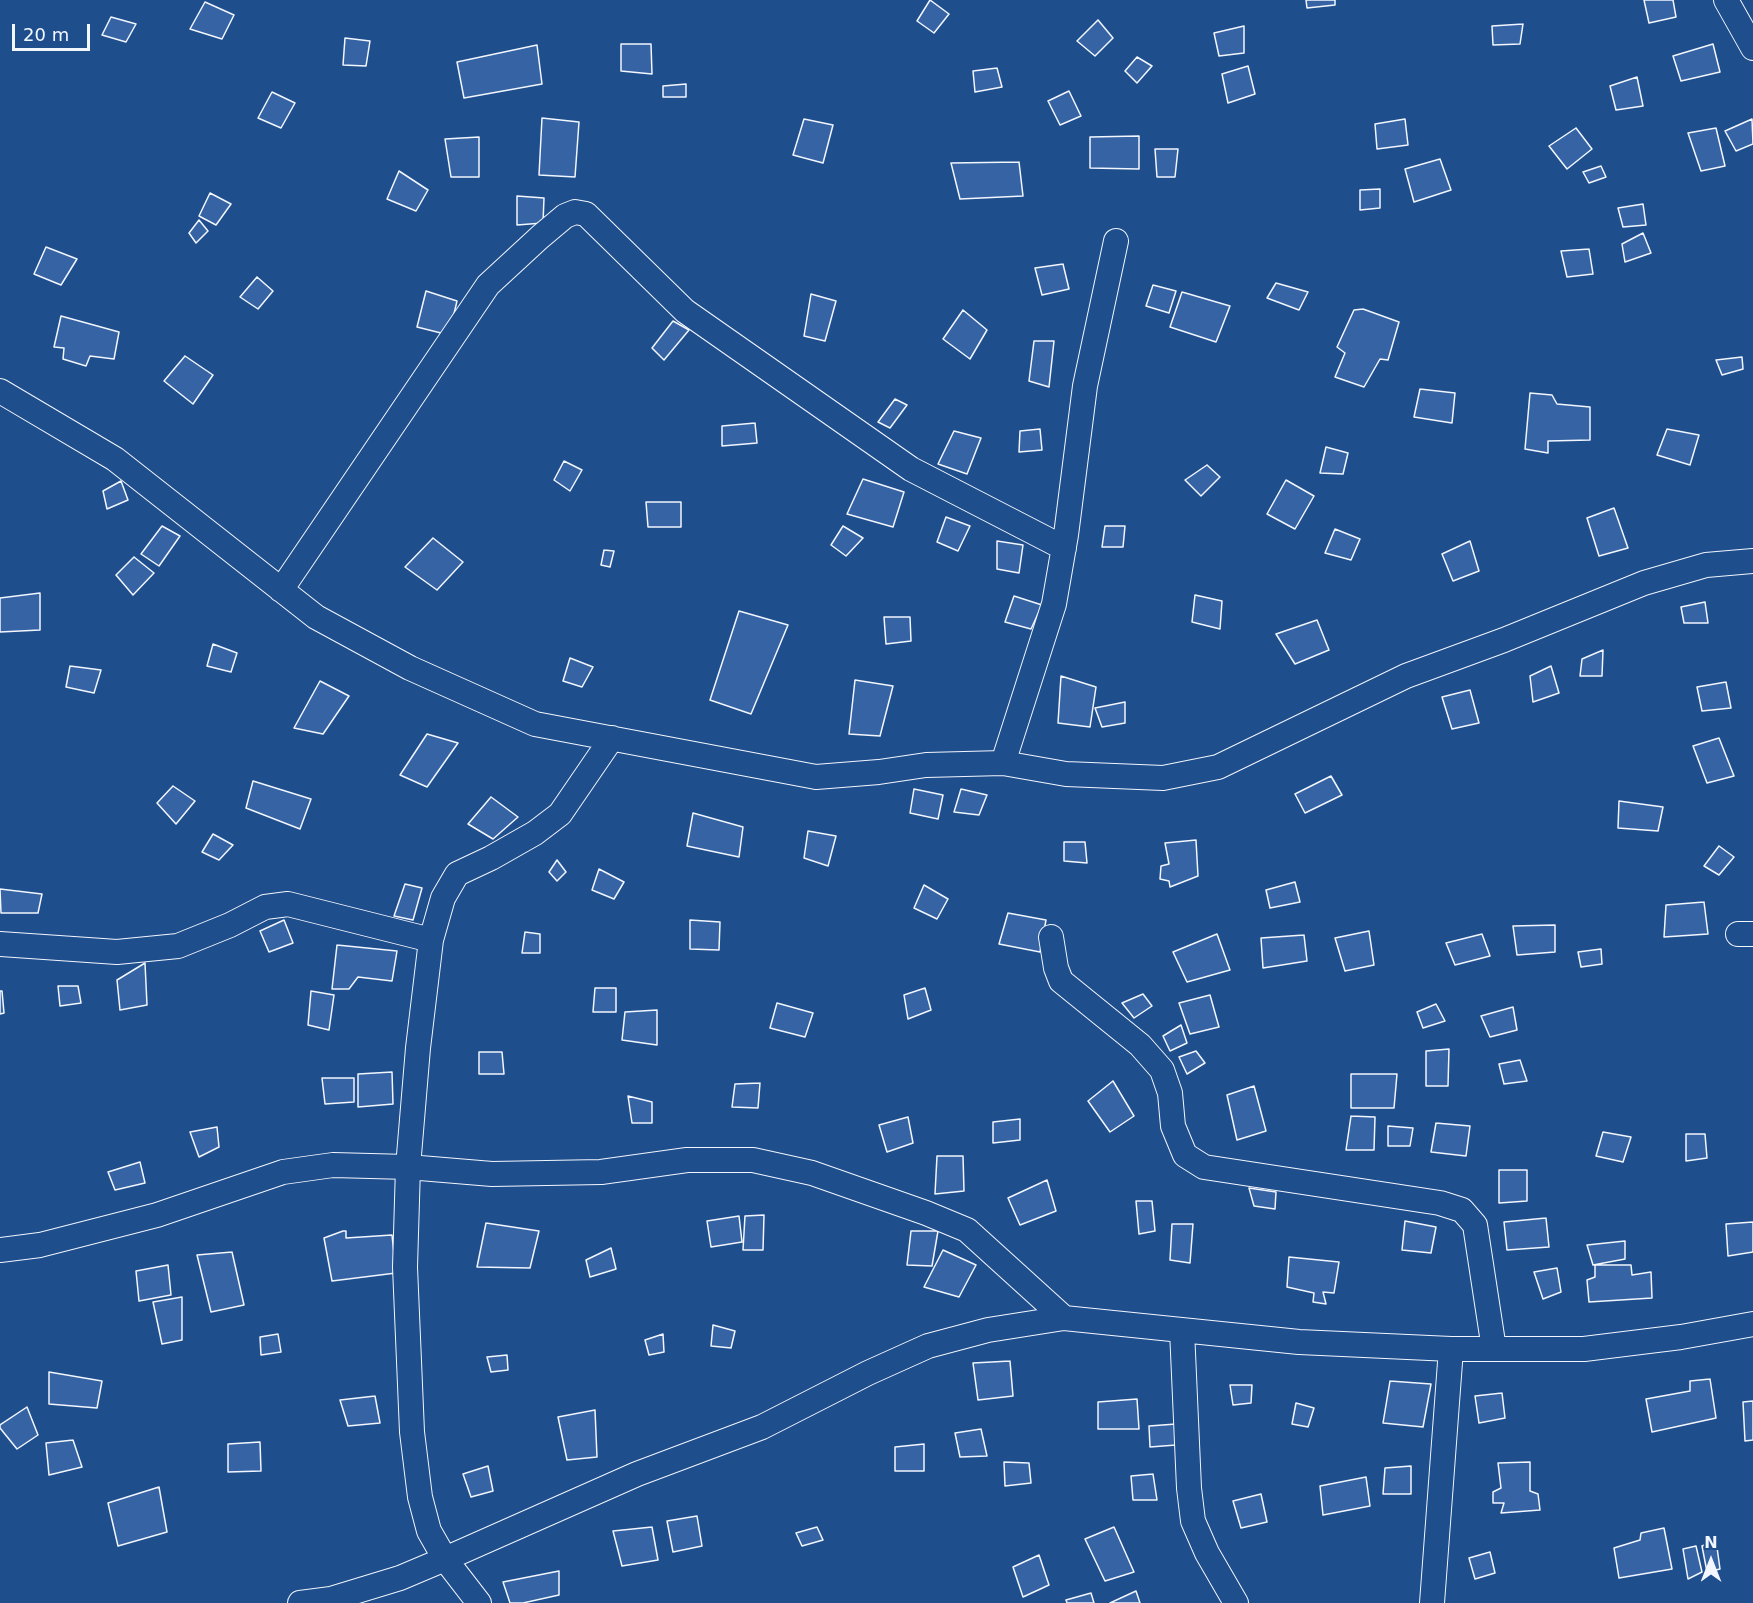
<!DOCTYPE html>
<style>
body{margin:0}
#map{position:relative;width:1753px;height:1603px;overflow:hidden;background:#1f4e8c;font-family:"DejaVu Sans",sans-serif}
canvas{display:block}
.north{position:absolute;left:1681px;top:1531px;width:60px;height:60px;-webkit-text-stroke:4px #1f4e8c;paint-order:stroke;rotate:0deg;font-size:16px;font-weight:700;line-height:24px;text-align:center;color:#f2f6ff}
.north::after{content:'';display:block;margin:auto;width:21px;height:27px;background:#f2f6ff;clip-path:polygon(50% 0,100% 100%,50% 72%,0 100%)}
.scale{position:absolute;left:12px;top:24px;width:78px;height:27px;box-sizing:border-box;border:3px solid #f2f6ff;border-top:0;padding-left:8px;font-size:18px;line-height:21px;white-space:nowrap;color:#f2f6ff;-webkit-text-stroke:4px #1f4e8c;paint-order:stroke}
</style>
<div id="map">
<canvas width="1753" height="1603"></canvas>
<div class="north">N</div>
<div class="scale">20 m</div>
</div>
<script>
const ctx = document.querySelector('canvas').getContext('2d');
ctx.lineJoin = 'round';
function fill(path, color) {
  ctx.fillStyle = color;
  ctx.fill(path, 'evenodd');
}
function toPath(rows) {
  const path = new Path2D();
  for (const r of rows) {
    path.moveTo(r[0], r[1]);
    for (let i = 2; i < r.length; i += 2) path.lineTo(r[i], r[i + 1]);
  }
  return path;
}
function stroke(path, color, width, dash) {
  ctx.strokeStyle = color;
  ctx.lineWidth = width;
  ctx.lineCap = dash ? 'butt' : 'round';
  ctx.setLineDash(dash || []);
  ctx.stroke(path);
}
const building = toPath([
 [930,0,949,14,934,33,917,21,930,0],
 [1306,0,1335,0,1335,5,1307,8,1306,0],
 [1644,0,1673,0,1676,17,1649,23,1644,0],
 [205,2,234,15,222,39,190,29,205,2],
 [111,17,136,24,126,42,102,35,111,17],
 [1098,20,1113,38,1095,56,1077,41,1098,20],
 [1523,24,1520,44,1493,45,1492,26,1523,24],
 [1244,26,1244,53,1219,56,1214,33,1244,26],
 [345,38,370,41,366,66,343,65,345,38],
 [621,44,651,44,652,74,621,71,621,44],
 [1713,44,1720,72,1681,81,1673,56,1713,44],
 [537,45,542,84,464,98,457,62,537,45],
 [1137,57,1152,66,1137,83,1125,71,1137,57],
 [1248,66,1255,94,1228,103,1222,74,1248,66],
 [997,68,1002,87,975,92,973,71,997,68],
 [1637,77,1643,106,1616,110,1610,86,1637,77],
 [686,84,686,97,663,97,663,86,686,84],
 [1069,91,1081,116,1060,125,1048,101,1069,91],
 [272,92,295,103,281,128,258,118,272,92],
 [542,118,579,122,575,177,539,175,542,118],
 [804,119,833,125,823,163,793,155,804,119],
 [1405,119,1408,145,1377,149,1375,124,1405,119],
 [1752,119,1753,144,1736,151,1725,131,1752,119],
 [1576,128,1592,149,1567,169,1549,146,1576,128],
 [1716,128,1725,166,1701,171,1688,133,1716,128],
 [1139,136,1139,169,1090,168,1090,137,1139,136],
 [479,137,479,177,451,177,445,139,479,137],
 [1155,149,1178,149,1175,177,1157,177,1155,149],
 [1440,159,1451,190,1414,202,1405,169,1440,159],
 [1019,162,1023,196,960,199,951,163,1019,162],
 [1601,166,1606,177,1589,183,1583,172,1601,166],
 [399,171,428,190,416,211,387,199,399,171],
 [1380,189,1380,208,1360,210,1360,190,1380,189],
 [210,193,231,204,216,225,199,216,210,193],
 [517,196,544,198,543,223,517,225,517,196],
 [1643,204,1646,225,1623,227,1618,208,1643,204],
 [199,220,208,231,196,243,189,233,199,220],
 [1643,233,1651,253,1625,262,1622,244,1643,233],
 [46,247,77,259,61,285,34,274,46,247],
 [1589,249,1593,274,1567,277,1561,251,1589,249],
 [1063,264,1069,289,1042,295,1035,268,1063,264],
 [257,277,273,291,258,309,240,297,257,277],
 [1276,283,1308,292,1299,310,1267,298,1276,283],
 [1153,285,1176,291,1169,313,1146,306,1153,285],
 [426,291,457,301,449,335,417,327,426,291],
 [1182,292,1230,306,1216,342,1170,327,1182,292],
 [811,294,836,301,825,341,804,336,811,294],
 [1363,309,1399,322,1388,360,1380,359,1364,387,1335,377,1345,353,1337,347,1354,310,1363,309],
 [963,310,987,330,970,359,943,339,963,310],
 [61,316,119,332,114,359,90,356,86,366,63,359,64,348,54,347,61,316],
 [673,321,689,330,664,360,652,348,673,321],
 [1034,341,1054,341,1049,387,1029,381,1034,341],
 [185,356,213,375,193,404,164,381,185,356],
 [1742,357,1743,369,1722,375,1716,360,1742,357],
 [1420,389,1455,393,1452,423,1414,417,1420,389],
 [1530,393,1552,395,1557,404,1590,407,1590,440,1548,441,1548,453,1525,449,1530,393],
 [895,399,907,405,890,428,878,422,895,399],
 [755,423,757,443,722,446,722,426,755,423],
 [1040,429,1042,450,1019,452,1020,431,1040,429],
 [1667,429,1699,435,1690,465,1657,455,1667,429],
 [954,431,981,438,967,474,938,464,954,431],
 [1326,447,1348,453,1343,474,1320,473,1326,447],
 [564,461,582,470,570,491,554,480,564,461],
 [1207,465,1220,477,1201,496,1185,480,1207,465],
 [863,479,904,492,893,527,847,514,863,479],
 [1286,480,1314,496,1295,529,1267,514,1286,480],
 [121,481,128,500,107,509,103,491,121,481],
 [646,502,681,502,681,527,648,527,646,502],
 [1614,508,1628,548,1599,556,1587,518,1614,508],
 [946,517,970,526,958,551,937,542,946,517],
 [162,526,180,536,159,566,141,554,162,526],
 [843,526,863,538,846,556,831,545,843,526],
 [1105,526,1125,526,1123,547,1102,547,1105,526],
 [1335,529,1360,539,1351,560,1325,553,1335,529],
 [433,538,463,562,437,590,405,567,433,538],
 [997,541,1023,545,1019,573,997,569,997,541],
 [1470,541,1479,571,1453,581,1442,554,1470,541],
 [604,550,614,551,610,567,601,565,604,550],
 [134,557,154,573,133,595,116,575,134,557],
 [40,593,40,630,0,632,0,598,40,593],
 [1195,595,1222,601,1220,629,1192,622,1195,595],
 [1014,596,1042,605,1031,629,1005,622,1014,596],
 [1705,602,1708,623,1684,623,1681,607,1705,602],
 [739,611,788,625,751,714,710,700,739,611],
 [884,617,910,617,911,641,886,644,884,617],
 [1317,620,1329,650,1295,664,1276,634,1317,620],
 [213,644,237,653,231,672,207,666,213,644],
 [1603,650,1602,676,1580,676,1582,659,1603,650],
 [570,658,593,667,582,687,563,681,570,658],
 [70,666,101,670,94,693,66,687,70,666],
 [1551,666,1559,693,1533,702,1530,676,1551,666],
 [1061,676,1096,687,1090,727,1058,723,1061,676],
 [855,680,893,686,880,736,849,734,855,680],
 [320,681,349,696,323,734,294,728,320,681],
 [1726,682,1731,708,1702,711,1697,687,1726,682],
 [1470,690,1479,723,1452,729,1442,697,1470,690],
 [1125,702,1125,723,1102,727,1095,708,1125,702],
 [427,734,458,743,427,787,400,775,427,734],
 [1719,738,1734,776,1707,783,1693,746,1719,738],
 [1331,776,1342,795,1305,813,1295,794,1331,776],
 [253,781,311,799,300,829,246,808,253,781],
 [173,786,195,801,176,824,157,803,173,786],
 [914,789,943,795,938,819,910,813,914,789],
 [961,789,987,795,979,815,954,812,961,789],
 [491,797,518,817,493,839,468,824,491,797],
 [1619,801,1663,807,1658,831,1618,828,1619,801],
 [693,813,743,827,739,857,687,846,693,813],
 [808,831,836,836,828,866,804,858,808,831],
 [213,834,233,845,219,860,202,852,213,834],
 [1196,840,1198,876,1170,887,1169,881,1160,879,1161,866,1169,864,1165,843,1196,840],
 [1064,842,1085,842,1087,863,1064,861,1064,842],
 [1719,846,1734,857,1719,875,1704,866,1719,846],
 [557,860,566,872,557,881,549,872,557,860],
 [599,869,624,882,614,899,592,890,599,869],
 [1295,882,1300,902,1270,908,1266,890,1295,882],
 [405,884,422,888,413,920,394,916,405,884],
 [924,885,948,899,937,919,914,908,924,885],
 [0,889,42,894,38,913,1,913,0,889],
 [1704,902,1708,934,1664,937,1666,905,1704,902],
 [1008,913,1046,920,1040,952,999,944,1008,913],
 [284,920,293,943,269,952,260,931,284,920],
 [690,920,720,922,719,950,690,949,690,920],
 [1555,925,1555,952,1517,955,1513,926,1555,925],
 [1369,931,1374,965,1345,971,1335,938,1369,931],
 [525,932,540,934,540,953,522,953,525,932],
 [1217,934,1230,970,1187,982,1173,952,1217,934],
 [1482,934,1490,956,1455,965,1446,943,1482,934],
 [1304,935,1307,961,1263,968,1261,938,1304,935],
 [337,945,397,951,392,981,358,977,349,989,332,989,337,945],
 [1601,949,1602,964,1581,967,1578,952,1601,949],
 [145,963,147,1005,120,1010,117,980,145,963],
 [58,986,78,986,81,1003,60,1006,58,986],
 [595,988,616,988,616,1012,593,1012,595,988],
 [925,988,931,1010,908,1019,904,995,925,988],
 [0,991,2,991,4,1013,0,1014,0,991],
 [311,991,334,995,329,1030,308,1025,311,991],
 [1143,994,1152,1006,1134,1018,1122,1003,1143,994],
 [1210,995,1219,1027,1190,1034,1179,1003,1210,995],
 [777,1003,813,1013,805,1037,770,1028,777,1003],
 [1436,1004,1445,1021,1423,1028,1417,1012,1436,1004],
 [1513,1007,1517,1030,1490,1037,1481,1016,1513,1007],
 [657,1010,657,1045,622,1040,625,1012,657,1010],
 [1181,1025,1187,1043,1170,1051,1163,1036,1181,1025],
 [1449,1049,1448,1086,1426,1086,1426,1051,1449,1049],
 [1196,1051,1205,1063,1187,1074,1179,1057,1196,1051],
 [479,1052,502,1052,504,1074,479,1074,479,1052],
 [1520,1060,1527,1081,1504,1084,1499,1064,1520,1060],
 [392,1072,393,1104,358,1107,358,1074,392,1072],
 [1351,1074,1397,1074,1394,1108,1351,1108,1351,1074],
 [322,1078,354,1078,354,1102,325,1104,322,1078],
 [1113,1081,1134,1116,1110,1132,1088,1101,1113,1081],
 [760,1083,758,1108,732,1107,735,1084,760,1083],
 [1254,1086,1266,1131,1237,1140,1227,1095,1254,1086],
 [628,1096,652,1102,652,1123,632,1123,628,1096],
 [1351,1116,1375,1117,1374,1150,1346,1150,1351,1116],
 [908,1117,913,1143,887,1152,879,1125,908,1117],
 [1020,1119,1020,1140,993,1143,993,1122,1020,1119],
 [1436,1123,1470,1126,1466,1156,1431,1152,1436,1123],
 [1388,1126,1413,1128,1410,1146,1388,1146,1388,1126],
 [217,1127,219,1147,199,1157,190,1132,217,1127],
 [1603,1132,1631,1137,1623,1162,1596,1156,1603,1132],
 [1686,1134,1705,1134,1707,1158,1686,1161,1686,1134],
 [937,1156,963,1156,964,1191,935,1194,937,1156],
 [140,1162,145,1183,115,1190,108,1172,140,1162],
 [1499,1170,1527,1170,1527,1201,1499,1203,1499,1170],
 [1047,1180,1056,1211,1020,1225,1008,1198,1047,1180],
 [1249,1188,1276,1192,1275,1209,1254,1206,1249,1188],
 [1136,1201,1152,1201,1155,1231,1139,1234,1136,1201],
 [764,1215,763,1250,743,1250,745,1216,764,1215],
 [739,1216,742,1242,711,1247,707,1221,739,1216],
 [1546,1218,1549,1247,1507,1250,1504,1222,1546,1218],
 [1405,1221,1436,1227,1431,1253,1402,1250,1405,1221],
 [1753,1222,1753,1252,1728,1256,1726,1224,1753,1222],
 [486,1223,539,1231,530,1268,477,1267,486,1223],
 [1172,1224,1193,1224,1190,1263,1170,1260,1172,1224],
 [343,1231,346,1231,346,1238,392,1235,396,1273,332,1281,324,1238,343,1231],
 [911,1231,938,1231,932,1266,907,1265,911,1231],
 [1625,1241,1625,1259,1593,1265,1587,1245,1625,1241],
 [611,1248,616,1269,590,1277,586,1260,611,1248],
 [943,1250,976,1265,959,1297,924,1287,943,1250],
 [232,1252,244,1305,211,1312,197,1255,232,1252],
 [1289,1257,1339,1262,1334,1293,1323,1292,1326,1304,1313,1302,1314,1293,1287,1287,1289,1257],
 [168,1265,171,1295,139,1301,136,1271,168,1265],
 [1595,1265,1631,1265,1632,1275,1651,1272,1652,1298,1589,1302,1587,1280,1595,1277,1595,1265],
 [1557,1268,1561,1292,1543,1299,1534,1272,1557,1268],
 [182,1297,182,1340,162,1344,153,1302,182,1297],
 [713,1325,735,1331,731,1348,711,1346,713,1325],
 [278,1334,281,1352,261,1355,260,1337,278,1334],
 [663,1334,664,1352,649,1355,645,1340,663,1334],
 [507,1355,508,1370,491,1372,487,1357,507,1355],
 [1010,1361,1013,1396,978,1400,973,1363,1010,1361],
 [49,1372,102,1381,97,1408,49,1404,49,1372],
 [1710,1379,1716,1418,1652,1432,1646,1399,1690,1391,1690,1381,1710,1379],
 [1390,1381,1431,1384,1423,1427,1383,1423,1390,1381],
 [1230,1385,1252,1385,1251,1403,1233,1405,1230,1385],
 [1502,1393,1505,1418,1479,1423,1475,1396,1502,1393],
 [375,1396,380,1423,348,1426,340,1400,375,1396],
 [1137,1399,1139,1429,1098,1429,1098,1402,1137,1399],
 [1753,1401,1753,1440,1745,1441,1743,1402,1753,1401],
 [1296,1403,1314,1408,1308,1427,1292,1424,1296,1403],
 [27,1407,38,1435,17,1449,0,1428,0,1425,27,1407],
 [595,1410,597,1457,567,1460,558,1417,595,1410],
 [1176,1424,1176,1445,1150,1447,1149,1426,1176,1424],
 [981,1429,987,1456,960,1457,955,1433,981,1429],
 [73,1440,82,1467,49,1475,46,1443,73,1440],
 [260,1442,261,1471,228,1472,228,1444,260,1442],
 [924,1444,924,1471,895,1471,895,1447,924,1444],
 [1004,1462,1029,1463,1031,1483,1005,1486,1004,1462],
 [1530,1462,1530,1491,1538,1494,1540,1510,1501,1513,1504,1503,1493,1503,1493,1492,1501,1488,1498,1463,1530,1462],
 [488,1466,493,1491,471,1497,463,1474,488,1466],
 [1411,1466,1411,1494,1383,1494,1385,1468,1411,1466],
 [1153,1474,1157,1500,1133,1500,1131,1476,1153,1474],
 [1366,1477,1370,1506,1323,1515,1320,1486,1366,1477],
 [159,1487,167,1532,118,1546,108,1503,159,1487],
 [1261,1494,1267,1522,1241,1528,1233,1501,1261,1494],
 [697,1516,702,1546,673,1552,667,1521,697,1516],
 [652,1527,658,1560,622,1566,613,1531,652,1527],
 [817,1527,823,1540,802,1546,796,1533,817,1527],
 [1114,1527,1134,1572,1105,1581,1085,1539,1114,1527],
 [1664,1528,1672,1569,1619,1578,1614,1548,1640,1540,1641,1533,1664,1528],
 [1716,1540,1720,1569,1707,1572,1702,1546,1716,1540],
 [1696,1546,1702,1572,1688,1579,1683,1549,1696,1546],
 [1490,1552,1495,1573,1475,1579,1469,1558,1490,1552],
 [1039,1555,1049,1585,1023,1597,1013,1567,1039,1555],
 [559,1571,559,1595,523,1603,510,1603,503,1582,559,1571],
 [1136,1591,1140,1603,1110,1603,1136,1591],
 [1091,1593,1094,1603,1067,1603,1066,1600,1091,1593]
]);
fill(building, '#3563a3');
stroke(building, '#f2f6ff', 1.5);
const minor = toPath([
 [1726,0,1753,48],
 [0,391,115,459,316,617,410,668,535,724,816,777,879,772,926,765,1003,763,1066,774,1163,778,1218,767,1406,676,1504,640,1644,583,1706,565,1753,561],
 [281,590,488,285,540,237,565,216,575,212,586,214,685,311,911,469,1064,548],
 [1003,763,1054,604,1066,535,1085,386,1116,241],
 [1738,934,1753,934],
 [1051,937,1056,968,1061,981,1140,1045,1162,1070,1170,1093,1173,1126,1185,1155,1204,1167,1440,1203,1462,1210,1475,1225,1494,1349],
 [0,944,117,952,178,946,230,925,265,907,288,904,431,940],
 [0,1250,40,1245,157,1215,283,1172,333,1165,408,1167,492,1174,601,1172,687,1160,753,1160,812,1173,926,1213,967,1230,1064,1318],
 [1182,1330,1189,1488,1193,1521,1207,1553,1236,1603],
 [300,1603,331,1599,400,1578,445,1559,637,1474,762,1427,868,1373,928,1346,988,1330,1064,1318,1299,1342,1451,1349,1584,1349,1681,1337,1753,1324],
 [479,1603,445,1559,429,1531,420,1497,412,1432,405,1267,408,1167,418,1048,431,940,443,898,457,874,491,858,535,833,560,814,612,738],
 [1432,1603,1451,1349]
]);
stroke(minor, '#f2f6ff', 26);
stroke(minor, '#1f4e8c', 24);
</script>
